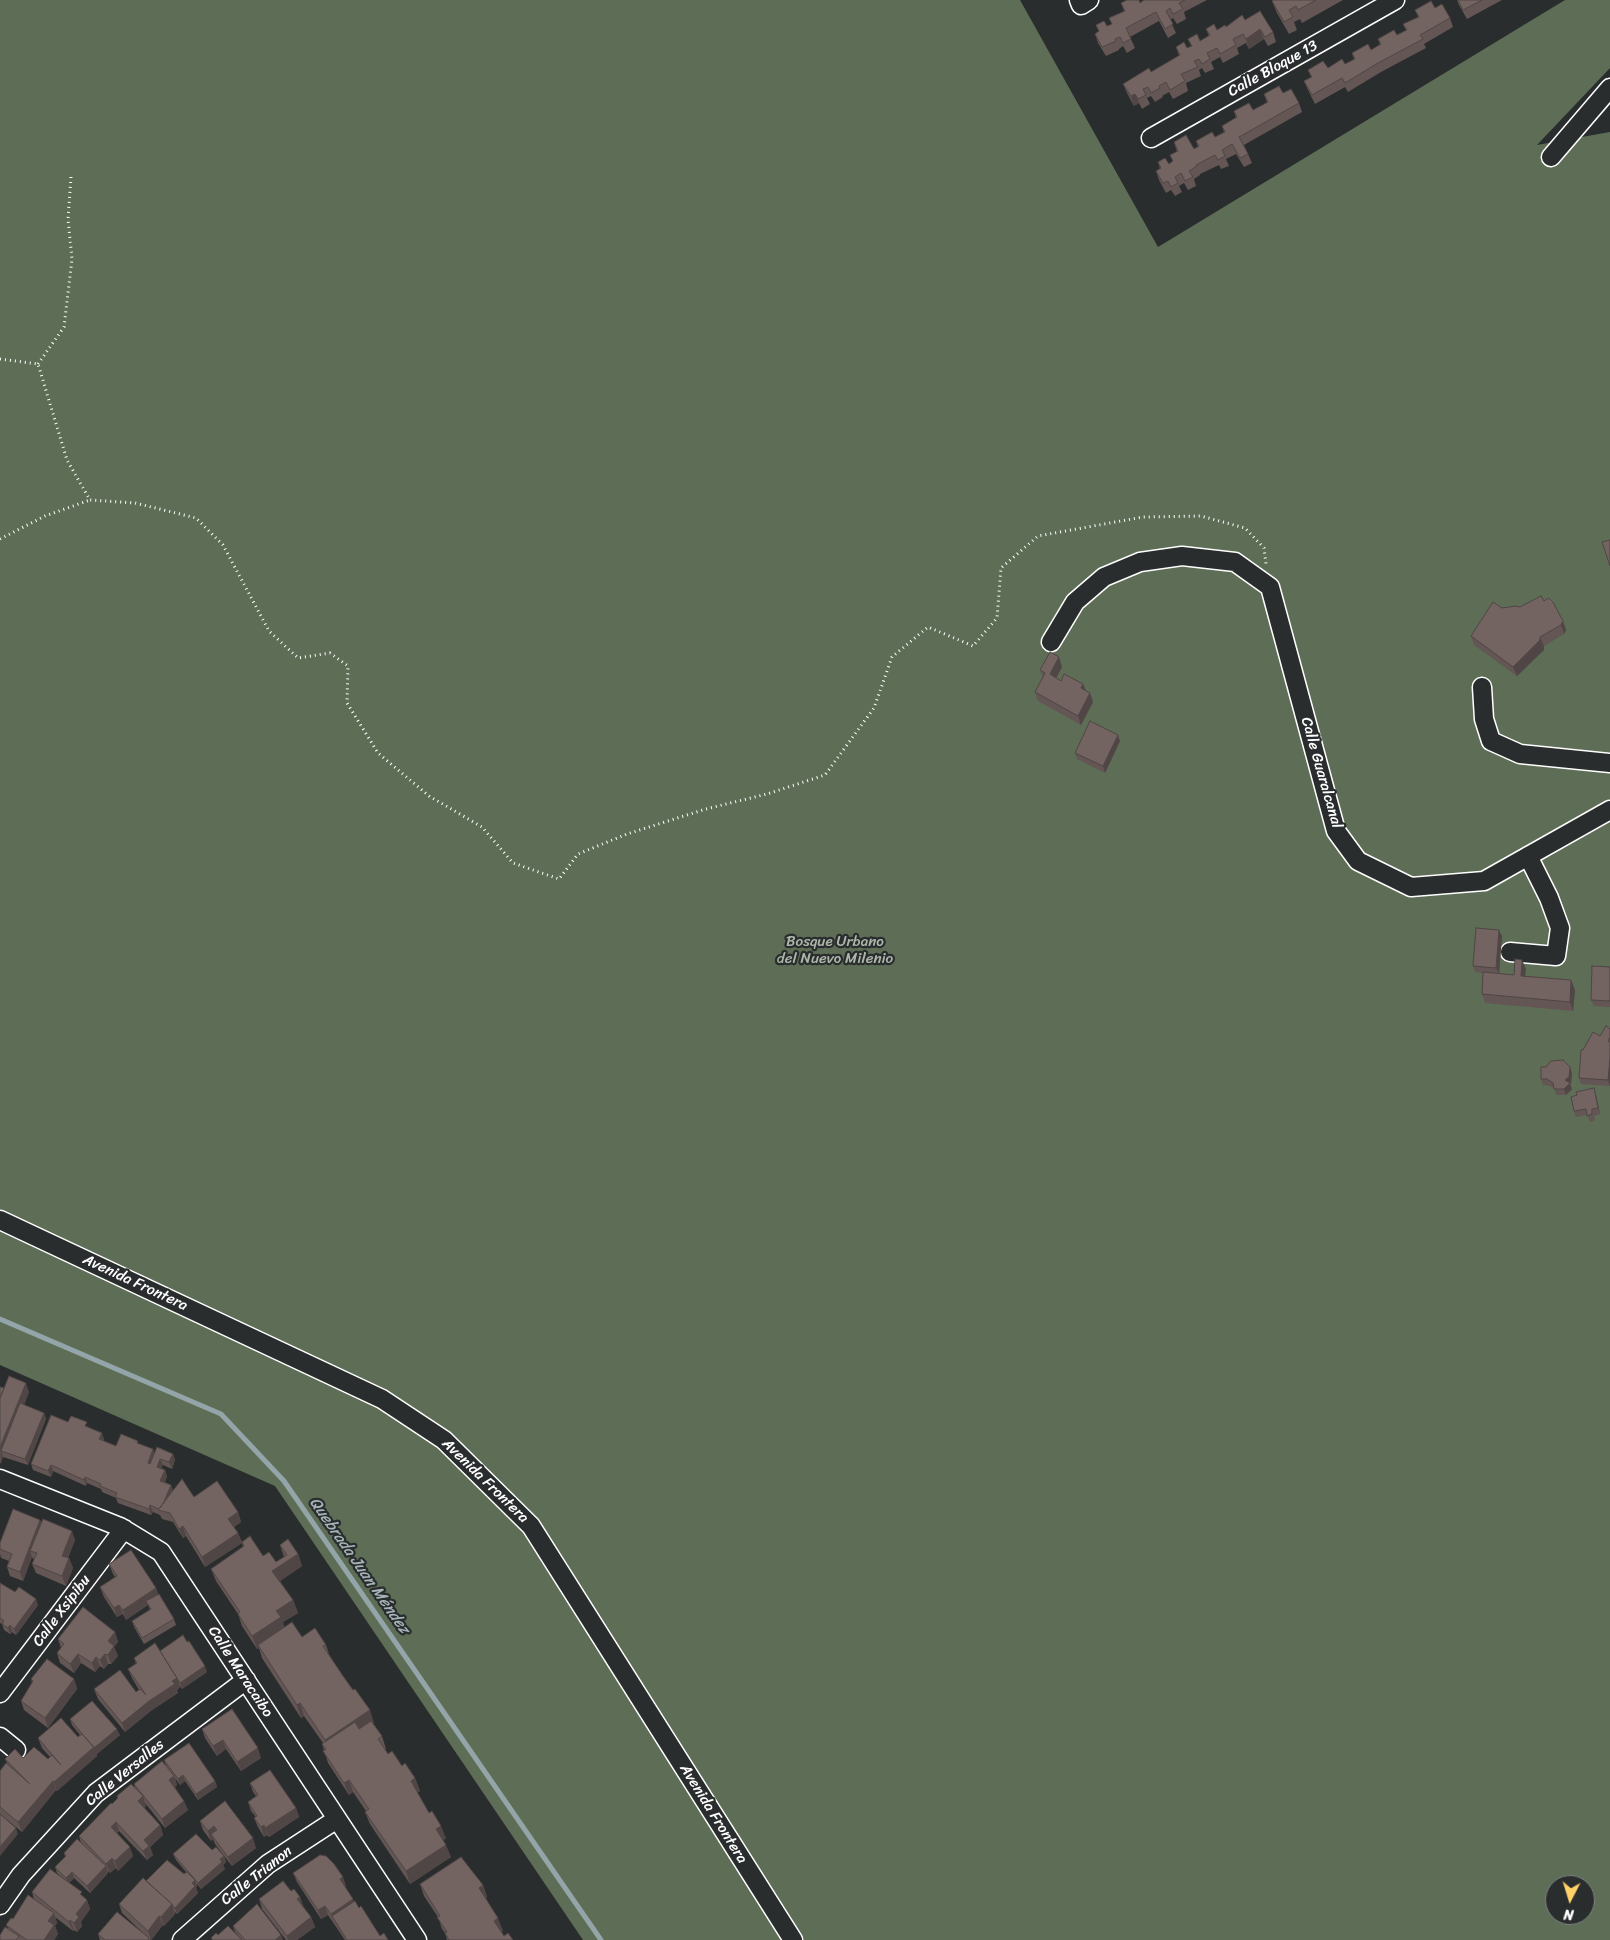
<!DOCTYPE html>
<meta charset="utf-8">
<style>
body{margin:0}
#map{position:relative;width:1610px;height:1940px;overflow:hidden;background:#2a2d2e;font-family:Sriracha,sans-serif}
canvas{display:block}
.north{position:absolute;left:1545px;top:1875px;width:50px;height:50px;box-sizing:border-box;background:#2a2d2e;border:1px solid #7f8182;border-radius:50%;rotate:185deg;font-size:14px;font-weight:700;line-height:20px;text-align:center;color:#fff}
.north::after{content:'';display:block;margin:auto;width:18px;height:22px;background:#ffd166;clip-path:polygon(50% 0,100% 100%,50% 72%,0 100%)}
</style>
<div id="map">
<canvas width="1610" height="1940"></canvas>
<div class="north">N</div>
</div>
<script>
const ctx = document.querySelector('canvas').getContext('2d');
ctx.lineJoin = 'round';
function fill(path, color) {
  ctx.fillStyle = color;
  ctx.fill(path, 'evenodd');
}
function toPath(rows) {
  const path = new Path2D();
  for (const r of rows) {
    path.moveTo(r[0], r[1]);
    for (let i = 2; i < r.length; i += 2) path.lineTo(r[i], r[i + 1]);
  }
  return path;
}
function stroke(path, color, width, dash) {
  ctx.strokeStyle = color;
  ctx.lineWidth = width;
  ctx.lineCap = dash ? 'butt' : 'round';
  ctx.setLineDash(dash || []);
  ctx.stroke(path);
}
function drawText(font, color, halo, rows, align = 'center') {
  ctx.font = font + ' Sriracha,sans-serif';
  ctx.lineWidth = 4.5;
  ctx.setLineDash([]);
  ctx.textBaseline = 'middle';
  ctx.strokeStyle = halo;
  ctx.fillStyle = color;
  for (const [text, x, y, turn = 0] of rows) {
    ctx.save();
    ctx.translate(x, y);
    ctx.rotate((+turn || 0) * Math.PI / 180);
    ctx.textAlign = isNaN(turn) ? turn : align;
    if (halo) ctx.strokeText(text, 0, 0);
    ctx.fillText(text, 0, 0);
    ctx.restore();
  }
}
fill(toPath([
 [0,0,1020,0,1158,247,1565,0,1610,0,1610,68,1537,145,1610,132,1610,1940,583,1940,275,1486,0,1365],
 [1555,1885,1585,1885,1585,1915,1555,1915]
]), '#5e6d55');
stroke(toPath([
 [0,1319,221,1414,284,1481,601,1940]
]), '#94a5aa', 5);
const minor = toPath([
 [1079,0,1081,5,1089,0],
 [1151,138,1395,0],
 [1551,157,1610,88],
 [1051,642,1075,602,1104,577,1140,562,1182,556,1235,562,1270,587,1336,831,1358,861,1411,887,1484,881,1610,810],
 [1482,687,1484,719,1491,741,1520,754,1610,763],
 [1510,952,1556,956,1560,928,1549,898,1528,856],
 [0,1220,382,1399,444,1440,531,1526,793,1940],
 [0,1479,120,1527,161,1552,417,1940],
 [0,1693,124,1529],
 [0,1737,16,1750],
 [0,1905,21,1875,96,1793,246,1680],
 [182,1940,268,1864,337,1819]
]);
stroke(minor, '#fff', 21);
stroke(toPath([
 [0,359,38,364,67,460,90,500,135,503,196,518,223,545,269,631,298,658,330,653,348,666,347,703,378,753,429,796,482,827,513,863,559,879,578,854,627,834,706,809,767,794,825,775,874,708,892,657,928,627,973,646,997,618,1001,568,1038,536,1143,517,1201,516,1245,528,1264,548,1266,564],
 [38,364,64,327,72,259,68,219,71,177],
 [0,539,45,516,90,500]
]), '#fff', 3, [1, 4]);
stroke(minor, '#2a2d2e', 18);
fill(toPath([
 [1144,0,1207,0,1184,12,1186,19,1177,24,1173,18,1170,20,1176,33,1168,38,1159,21,1130,37,1135,48,1127,53,1123,46,1119,49,1119,50,1106,56,1098,43,1095,34,1099,32,1096,25,1107,26,1112,24,1109,18,1124,11,1121,3,1140,3],
 [1274,0,1343,0,1302,23,1300,19,1294,22,1297,30,1289,34,1277,13,1272,1],
 [1457,0,1502,0,1467,19,1459,5],
 [1435,8,1450,18,1453,27,1424,44,1426,48,1381,72,1348,92,1345,87,1315,104,1308,90,1304,81,1311,77,1308,70,1328,68,1345,64,1354,59,1352,53,1371,50,1380,45,1378,39,1397,35,1406,30,1403,24,1418,17,1415,10],
 [1245,20,1273,32,1276,42,1268,46,1264,39,1249,49,1246,43,1237,48,1239,54,1223,63,1220,57,1211,62,1214,69,1205,73,1202,68,1199,70,1201,76,1186,83,1188,91,1173,99,1169,92,1162,96,1163,97,1155,102,1151,96,1147,98,1150,104,1142,109,1139,103,1134,106,1127,93,1123,84,1151,72,1179,56,1176,47,1187,48,1191,46,1188,39,1200,41,1209,36,1206,29,1217,30],
 [1283,93,1299,103,1302,112,1244,145,1252,163,1244,167,1236,154,1226,159,1229,166,1221,169,1219,165,1200,174,1200,175,1194,179,1196,186,1188,190,1184,183,1179,186,1182,192,1175,196,1171,190,1166,193,1159,180,1156,171,1160,169,1158,162,1169,164,1173,161,1170,155,1177,152,1174,142,1194,149,1198,147,1196,141,1215,137,1224,132,1222,126,1236,118,1234,111,1253,110,1267,103,1264,94],
 [1544,601,1563,621,1566,630,1564,634,1544,646,1544,650,1517,676,1474,645,1471,636,1502,608,1520,607],
 [1062,667,1056,678,1061,681,1083,684,1086,691,1090,693,1093,702,1081,725,1038,701,1035,692,1043,678,1040,670],
 [1118,735,1120,741,1105,773,1077,759,1075,753],
 [1502,936,1499,974,1514,975,1526,969,1525,976,1571,980,1575,990,1573,1011,1485,1003,1482,994,1483,973,1475,972,1473,966],
 [1610,967,1610,1007,1594,1006,1591,1000],
 [1610,1029,1610,1086,1581,1084,1579,1078,1583,1050,1600,1036],
 [1570,1067,1572,1074,1571,1083,1570,1084,1572,1089,1566,1095,1556,1095,1554,1088,1550,1086,1543,1085,1541,1079],
 [1596,1095,1600,1114,1594,1116,1595,1120,1590,1122,1587,1115,1576,1117,1574,1111],
 [0,1387,4,1388,29,1392,24,1405,44,1413,46,1419,28,1465,3,1457,0,1464],
 [68,1422,89,1427,104,1439,104,1441,116,1446,139,1444,153,1449,154,1453,173,1454,175,1460,172,1469,163,1465,161,1468,165,1470,167,1476,165,1482,171,1485,173,1491,194,1497,238,1512,241,1522,234,1527,238,1533,242,1542,263,1556,276,1562,284,1557,280,1545,298,1554,302,1566,280,1581,293,1600,298,1613,283,1622,284,1627,302,1637,326,1645,330,1657,374,1723,373,1723,382,1736,386,1749,385,1749,388,1754,415,1778,420,1791,417,1792,429,1813,446,1838,443,1840,451,1857,410,1884,370,1824,365,1812,366,1811,353,1792,349,1795,328,1763,322,1744,323,1743,304,1716,301,1718,262,1658,259,1648,257,1649,242,1626,238,1614,216,1581,211,1569,243,1547,242,1543,205,1567,186,1536,183,1538,173,1522,162,1519,160,1515,153,1512,151,1515,118,1503,116,1498,102,1492,101,1489,87,1483,86,1486,53,1471,51,1477,33,1470,31,1464],
 [40,1520,41,1523,75,1540,68,1558,69,1558,73,1568,66,1586,36,1573,32,1564,34,1560,32,1557,23,1581,10,1576,7,1567,9,1561,1,1558,0,1554,0,1543],
 [109,1564,156,1588,158,1594,174,1619,176,1625,144,1644,134,1627,132,1621,150,1610,148,1605,126,1620,123,1614,117,1617,104,1597,100,1587,115,1577,113,1574],
 [0,1583,38,1605,16,1635,12,1632,10,1634,4,1630,2,1624,0,1623],
 [115,1632,118,1642,114,1647,118,1656,111,1664,108,1664,104,1669,100,1666,95,1672,81,1663,74,1673,60,1663,57,1653,61,1648,58,1639],
 [160,1651,207,1672,182,1689,179,1685,180,1687,177,1690,178,1693,152,1710,125,1732,98,1699,94,1689,136,1692,139,1690,132,1678,128,1669,136,1664,134,1658],
 [31,1679,74,1679,77,1689,48,1728,24,1710,21,1701,32,1683],
 [70,1719,120,1735,97,1754,97,1756,57,1791,56,1790,22,1832,0,1814,0,1771,7,1763,5,1759,23,1758,48,1759,50,1757,42,1748,38,1738,78,1737,80,1735,72,1725],
 [202,1729,261,1758,241,1771,226,1749,217,1756,205,1738],
 [164,1760,215,1781,217,1787,198,1800,185,1781,180,1785,175,1778,177,1785,175,1787,188,1810,165,1828,145,1803,146,1806,144,1808,160,1825,163,1835,150,1847,153,1855,147,1860,119,1831,117,1833,133,1856,118,1871,116,1868,110,1873,108,1871,108,1873,90,1893,74,1878,69,1883,87,1900,90,1909,81,1922,82,1926,77,1932,74,1930,73,1931,55,1917,57,1923,55,1926,58,1934,54,1940,0,1940,8,1928,6,1925,34,1900,32,1892,60,1876,57,1873,55,1867,65,1857,64,1853,81,1843,79,1836,118,1799,117,1796,135,1788,134,1784,166,1766],
 [250,1783,296,1808,299,1817,269,1837,267,1835,264,1837,258,1827,254,1818,256,1817,251,1811,248,1802,256,1796,253,1792],
 [225,1801,256,1848,232,1866,215,1844,213,1839,211,1841,203,1830,200,1821],
 [212,1850,224,1856,226,1862,223,1865,225,1869,201,1889,197,1884,197,1886,196,1888,198,1893,177,1914,175,1912,175,1914,164,1926,163,1925,151,1940,150,1939,150,1940,100,1940,98,1934,143,1933,122,1913,119,1904,146,1881,184,1874,186,1872,176,1860,173,1854],
 [293,1873,346,1886,345,1887,354,1902,380,1936,388,1940,345,1940,328,1915,321,1919,297,1882],
 [420,1884,483,1885,487,1897,486,1898,503,1931,501,1932,504,1936,513,1940,447,1940,445,1933,442,1929,438,1917,424,1896],
 [291,1891,300,1897,303,1906,311,1917,315,1927,297,1940,286,1940,262,1909,259,1899],
 [233,1926,281,1935,283,1940,212,1940,211,1938,218,1935,241,1939,235,1932]
]), '#635654');
fill(toPath([
 [1260,29,1264,39,1249,49,1246,39],
 [1135,94,1139,103,1134,106,1131,96],
 [1563,621,1566,630,1564,634,1561,625],
 [1540,637,1544,646,1544,650,1517,676,1513,667],
 [1059,657,1062,667,1053,684,1050,674],
 [1083,684,1087,693,1081,688],
 [1090,693,1093,702,1081,725,1078,716],
 [1118,735,1120,741,1105,773,1103,766],
 [1499,930,1502,936,1499,974,1496,968],
 [1522,960,1526,969,1524,985,1521,976],
 [1571,980,1575,990,1573,1011,1570,1002],
 [1610,1058,1610,1086,1608,1080],
 [1570,1067,1572,1074,1571,1083,1570,1084,1572,1089,1566,1095,1564,1089,1565,1080],
 [1594,1088,1596,1095,1600,1114,1598,1108],
 [26,1383,29,1392,5,1452,1,1451,3,1457,1,1464,0,1447],
 [44,1413,46,1419,28,1465,25,1459],
 [102,1433,104,1439,102,1445,99,1439],
 [153,1449,155,1456,150,1469,148,1463],
 [173,1454,175,1460,172,1469,169,1462],
 [160,1459,163,1465,159,1473,157,1467],
 [51,1465,53,1471,51,1477,48,1471],
 [165,1470,167,1476,163,1487,160,1481],
 [85,1477,87,1483,86,1486,84,1480],
 [171,1485,173,1491,161,1509],
 [150,1505,153,1512,151,1515,149,1509],
 [238,1512,241,1522,232,1528,228,1519],
 [40,1520,43,1529,30,1551,32,1557,23,1581,20,1572],
 [183,1526,186,1536,183,1538,179,1529],
 [72,1531,75,1540,65,1565,62,1556],
 [238,1533,242,1543,205,1567,202,1557],
 [298,1554,302,1566,277,1583,272,1571],
 [69,1558,73,1568,66,1586,62,1576],
 [156,1588,159,1598,146,1601,148,1605,126,1620,123,1610],
 [36,1599,38,1605,16,1635,14,1629],
 [293,1600,298,1613,283,1622,285,1630,258,1645,259,1648,257,1649,252,1636,276,1611],
 [119,1605,123,1614,117,1617,114,1608],
 [10,1625,12,1632,10,1634,8,1628],
 [115,1632,118,1642,114,1647,118,1656,111,1664,108,1655,108,1641],
 [78,1654,81,1663,74,1673,70,1664],
 [105,1654,108,1664,104,1669,100,1660],
 [96,1657,100,1666,95,1672,92,1663],
 [205,1666,207,1672,182,1689,180,1683],
 [177,1678,180,1687,177,1690,178,1693,152,1710,125,1732,122,1723],
 [74,1679,77,1689,48,1728,45,1718],
 [300,1703,304,1716,301,1718,297,1705],
 [370,1710,374,1723,330,1752,325,1740],
 [117,1729,120,1735,97,1754,97,1756,57,1791,54,1782,94,1747],
 [223,1740,226,1749,217,1756,213,1746],
 [258,1748,261,1758,241,1771,237,1762],
 [183,1775,185,1781,180,1785,178,1779],
 [174,1776,177,1785,172,1789,169,1780],
 [415,1778,420,1791,415,1794,411,1781],
 [349,1780,353,1792,349,1795,344,1783],
 [53,1781,56,1790,22,1832,18,1822],
 [215,1781,217,1787,198,1800,196,1794],
 [143,1796,146,1806,141,1810,138,1801],
 [184,1801,188,1810,165,1828,162,1819],
 [296,1808,299,1817,269,1837,265,1828],
 [116,1822,119,1831,115,1836,111,1827],
 [160,1825,163,1835,150,1847,153,1855,147,1860,143,1851,144,1840],
 [264,1825,267,1835,264,1837,261,1827],
 [214,1826,218,1836,211,1834,213,1839,211,1841,208,1831],
 [441,1826,446,1838,441,1842,436,1829],
 [16,1828,18,1834,0,1856,0,1847],
 [253,1838,256,1848,232,1866,228,1857],
 [446,1845,451,1857,410,1884,406,1871],
 [130,1847,133,1856,118,1871,115,1861],
 [224,1856,226,1862,223,1865,225,1869,201,1889,198,1883],
 [112,1858,116,1868,110,1873,106,1864],
 [106,1866,108,1873,90,1893,87,1886],
 [72,1872,74,1878,68,1884,66,1878],
 [343,1877,346,1886,343,1889,340,1879],
 [195,1880,197,1886,196,1888,198,1893,177,1914,175,1908],
 [483,1885,487,1897,484,1900,479,1888],
 [300,1897,303,1907,297,1899],
 [353,1899,356,1908,332,1916,334,1923,331,1914],
 [87,1900,90,1909,81,1922,82,1926,77,1932,74,1923,76,1914],
 [172,1904,175,1914,164,1926,161,1917],
 [325,1906,328,1915,321,1919,318,1910],
 [54,1913,57,1923,55,1926,58,1934,54,1940,44,1940,48,1921],
 [159,1916,163,1925,151,1940,148,1931],
 [311,1917,315,1927,297,1940,288,1940,287,1936],
 [498,1918,503,1931,498,1934,494,1921],
 [70,1920,74,1930,73,1931,69,1922],
 [281,1935,283,1940,275,1940]
]), '#504645');
const building = toPath([
 [1127,0,1139,0,1140,3,1144,0,1185,0,1179,3,1183,9,1173,14,1170,8,1166,11,1173,24,1165,29,1156,12,1126,28,1131,39,1123,43,1120,37,1115,39,1116,41,1102,47,1095,34,1099,31,1096,25,1104,21,1107,26,1112,24,1109,18,1125,11,1121,3,1127,0],
 [1274,0,1316,0,1298,10,1296,6,1289,10,1293,17,1284,22,1272,1,1274,0],
 [1458,0,1482,0,1463,10,1458,0],
 [1431,1,1435,8,1442,4,1450,18,1420,35,1423,39,1378,63,1345,83,1342,78,1312,95,1304,81,1312,77,1308,70,1323,61,1328,68,1342,59,1345,64,1355,59,1352,53,1368,44,1371,50,1381,44,1378,39,1394,30,1397,35,1407,30,1403,24,1419,17,1415,10,1431,1],
 [1260,11,1273,32,1265,37,1260,29,1246,39,1243,34,1233,39,1236,45,1220,54,1217,48,1207,53,1210,59,1202,64,1199,59,1194,61,1198,67,1181,74,1185,81,1170,90,1166,82,1159,86,1160,88,1151,93,1148,87,1143,89,1146,95,1138,99,1135,94,1131,96,1123,84,1149,68,1151,72,1180,55,1176,47,1184,42,1187,48,1192,46,1188,39,1197,34,1200,41,1210,35,1206,29,1214,24,1217,30,1225,25,1226,27,1242,15,1245,20,1260,11],
 [1279,86,1283,93,1291,89,1299,103,1239,137,1248,154,1240,158,1232,144,1222,150,1225,156,1218,160,1215,155,1196,165,1197,166,1189,171,1193,177,1185,181,1181,173,1175,177,1178,183,1171,187,1168,181,1163,183,1156,171,1161,168,1158,162,1165,158,1169,164,1173,161,1170,155,1178,151,1174,142,1186,135,1194,149,1199,146,1196,141,1212,132,1215,137,1225,132,1222,126,1237,117,1234,111,1249,103,1253,110,1268,102,1264,94,1279,86],
 [1610,540,1610,566,1602,542,1610,540],
 [1541,596,1544,601,1549,598,1553,602,1563,621,1561,625,1540,637,1540,640,1513,667,1471,636,1493,602,1502,608,1516,606,1520,607,1541,596],
 [1050,652,1059,657,1050,674,1061,681,1064,674,1083,684,1081,688,1090,693,1078,716,1035,692,1045,673,1040,670,1050,652],
 [1090,721,1118,735,1103,766,1075,753,1090,721],
 [1476,928,1499,930,1496,968,1473,966,1476,928],
 [1515,959,1522,960,1521,976,1571,980,1570,1002,1482,994,1483,972,1514,975,1515,959],
 [1592,966,1610,967,1610,1001,1591,1000,1592,966],
 [1606,1026,1610,1029,1610,1037,1608,1041,1610,1042,1610,1058,1608,1080,1579,1078,1581,1050,1583,1050,1593,1032,1600,1036,1606,1026],
 [1563,1060,1570,1067,1569,1077,1565,1080,1570,1083,1564,1089,1554,1089,1553,1083,1547,1079,1541,1079,1541,1067,1546,1067,1551,1061,1563,1060],
 [1594,1088,1598,1108,1592,1109,1592,1114,1587,1116,1586,1109,1574,1111,1571,1097,1577,1095,1576,1092,1594,1088],
 [9,1376,26,1383,0,1447,0,1398,9,1376],
 [0,1387,4,1388,0,1398,0,1387],
 [20,1403,44,1413,25,1459,1,1451,20,1403],
 [51,1415,68,1422,71,1416,87,1422,85,1426,102,1433,99,1439,116,1446,121,1434,138,1441,137,1443,153,1449,148,1463,150,1464,157,1447,173,1454,169,1462,160,1459,157,1467,165,1470,160,1481,171,1485,163,1504,159,1509,150,1505,149,1509,115,1497,117,1493,100,1486,101,1484,85,1477,84,1480,51,1465,48,1471,31,1464,51,1415],
 [182,1479,194,1497,217,1481,238,1512,228,1519,238,1533,202,1557,183,1526,179,1529,170,1513,158,1510,182,1479],
 [13,1509,40,1520,20,1572,7,1567,12,1554,0,1549,0,1543,13,1509],
 [43,1519,72,1531,62,1556,69,1558,62,1576,32,1564,37,1553,30,1551,43,1519],
 [250,1536,263,1556,269,1552,276,1562,287,1555,280,1545,288,1539,298,1554,272,1571,293,1600,276,1611,281,1617,252,1636,238,1614,240,1612,211,1569,244,1546,242,1542,250,1536],
 [131,1550,156,1588,123,1610,119,1605,114,1608,100,1587,117,1576,109,1564,131,1550],
 [0,1583,15,1592,19,1587,36,1599,14,1629,10,1625,8,1628,2,1624,4,1621,0,1618,0,1583],
 [159,1594,174,1619,142,1638,132,1621,151,1609,146,1601,159,1594],
 [83,1607,115,1632,108,1641,114,1646,108,1655,105,1654,100,1660,96,1657,92,1663,78,1654,70,1664,57,1653,64,1644,58,1639,83,1607],
 [292,1622,302,1637,315,1628,326,1645,323,1646,343,1676,353,1690,355,1689,370,1710,325,1740,300,1703,297,1705,258,1645,292,1622],
 [183,1635,187,1642,189,1641,205,1666,180,1683,160,1651,183,1635],
 [155,1643,177,1678,172,1681,175,1684,149,1701,122,1723,94,1689,120,1670,136,1692,140,1689,146,1695,128,1669,137,1663,134,1658,155,1643],
 [47,1659,74,1679,45,1718,21,1701,33,1681,31,1679,47,1659],
 [92,1701,117,1729,94,1748,70,1719,92,1701],
 [232,1709,258,1748,237,1762,223,1740,213,1746,202,1729,232,1709],
 [61,1718,78,1737,82,1734,94,1747,54,1782,53,1781,18,1822,0,1807,0,1771,6,1763,30,1784,5,1759,15,1749,23,1758,34,1747,48,1759,52,1755,61,1765,38,1738,61,1718],
 [371,1721,382,1736,378,1739,388,1754,392,1751,402,1766,405,1763,415,1778,411,1781,429,1813,432,1811,441,1826,436,1829,446,1845,406,1871,365,1812,369,1809,349,1780,344,1783,323,1751,326,1749,322,1744,355,1722,359,1729,371,1721],
 [189,1743,215,1781,196,1794,183,1775,178,1779,164,1760,189,1743],
 [162,1761,174,1776,169,1780,184,1801,162,1819,134,1784,162,1761],
 [270,1770,296,1808,265,1828,264,1825,261,1827,254,1818,257,1816,248,1802,258,1795,250,1783,270,1770],
 [131,1784,143,1796,138,1801,160,1825,144,1840,149,1846,143,1851,116,1822,111,1827,130,1847,115,1861,112,1858,106,1864,79,1836,111,1803,112,1804,118,1798,117,1796,131,1784],
 [225,1801,253,1838,228,1857,211,1834,217,1830,214,1826,208,1831,200,1821,225,1801],
 [0,1814,16,1828,0,1847,0,1814],
 [196,1834,212,1850,216,1847,224,1856,220,1859,222,1862,198,1883,173,1854,196,1834],
 [77,1839,106,1866,87,1886,72,1872,66,1878,55,1867,66,1856,64,1853,77,1839],
 [320,1855,326,1856,334,1864,343,1877,340,1879,353,1899,331,1914,325,1906,318,1910,293,1873,320,1855],
 [461,1857,483,1885,479,1888,498,1918,494,1921,504,1936,508,1933,513,1940,449,1940,445,1933,447,1932,437,1917,440,1916,420,1884,461,1857],
 [167,1860,184,1874,187,1872,195,1880,192,1883,195,1886,175,1908,172,1905,172,1904,146,1881,167,1860],
 [50,1869,82,1892,80,1894,87,1900,76,1914,79,1917,74,1923,70,1920,69,1922,32,1892,50,1869],
 [143,1878,172,1904,161,1917,159,1916,148,1931,119,1904,143,1878],
 [283,1881,291,1891,294,1889,300,1897,297,1899,311,1917,287,1936,259,1899,283,1881],
 [28,1895,54,1913,48,1921,54,1925,44,1940,27,1940,6,1925,11,1918,13,1919,28,1895],
 [355,1901,359,1908,361,1906,380,1936,384,1933,388,1940,347,1940,332,1916,355,1901],
 [257,1904,281,1935,275,1940,245,1940,233,1926,257,1904],
 [117,1912,149,1938,148,1940,105,1940,98,1934,117,1912],
 [228,1926,242,1940,213,1940,211,1938,216,1933,218,1935,228,1926],
 [5,1927,19,1936,16,1940,0,1940,0,1935,5,1927]
]);
fill(building, '#736462');
stroke(building, '#504645', 1);
drawText('15px', '#fff', '#2a2d2e', [
 ["Calle Bloque 13",1273,69,-29],
 ["Calle Guaralcanal",1321,773,74],
 ["Avenida Frontera",135,1283,25],
 ["Avenida Frontera",485,1481,44],
 ["Calle Xsipibu",62,1611,-53],
 ["Calle Maracaibo",240,1672,57],
 ["Calle Versalles",125,1773,-39],
 ["Avenida Frontera",713,1814,58],
 ["Calle Trianon",257,1876,-38]
]);
drawText('15px', '#aeb6aa', '#2a2d2e', [
 ["Bosque Urbano",835,942],
 ["del Nuevo Milenio",835,959]
]);
drawText('italic 16px', '#a6b4b8', '#2a2d2e', [
 ["Quebrada Juan Méndez",359,1566,55]
]);
</script>
